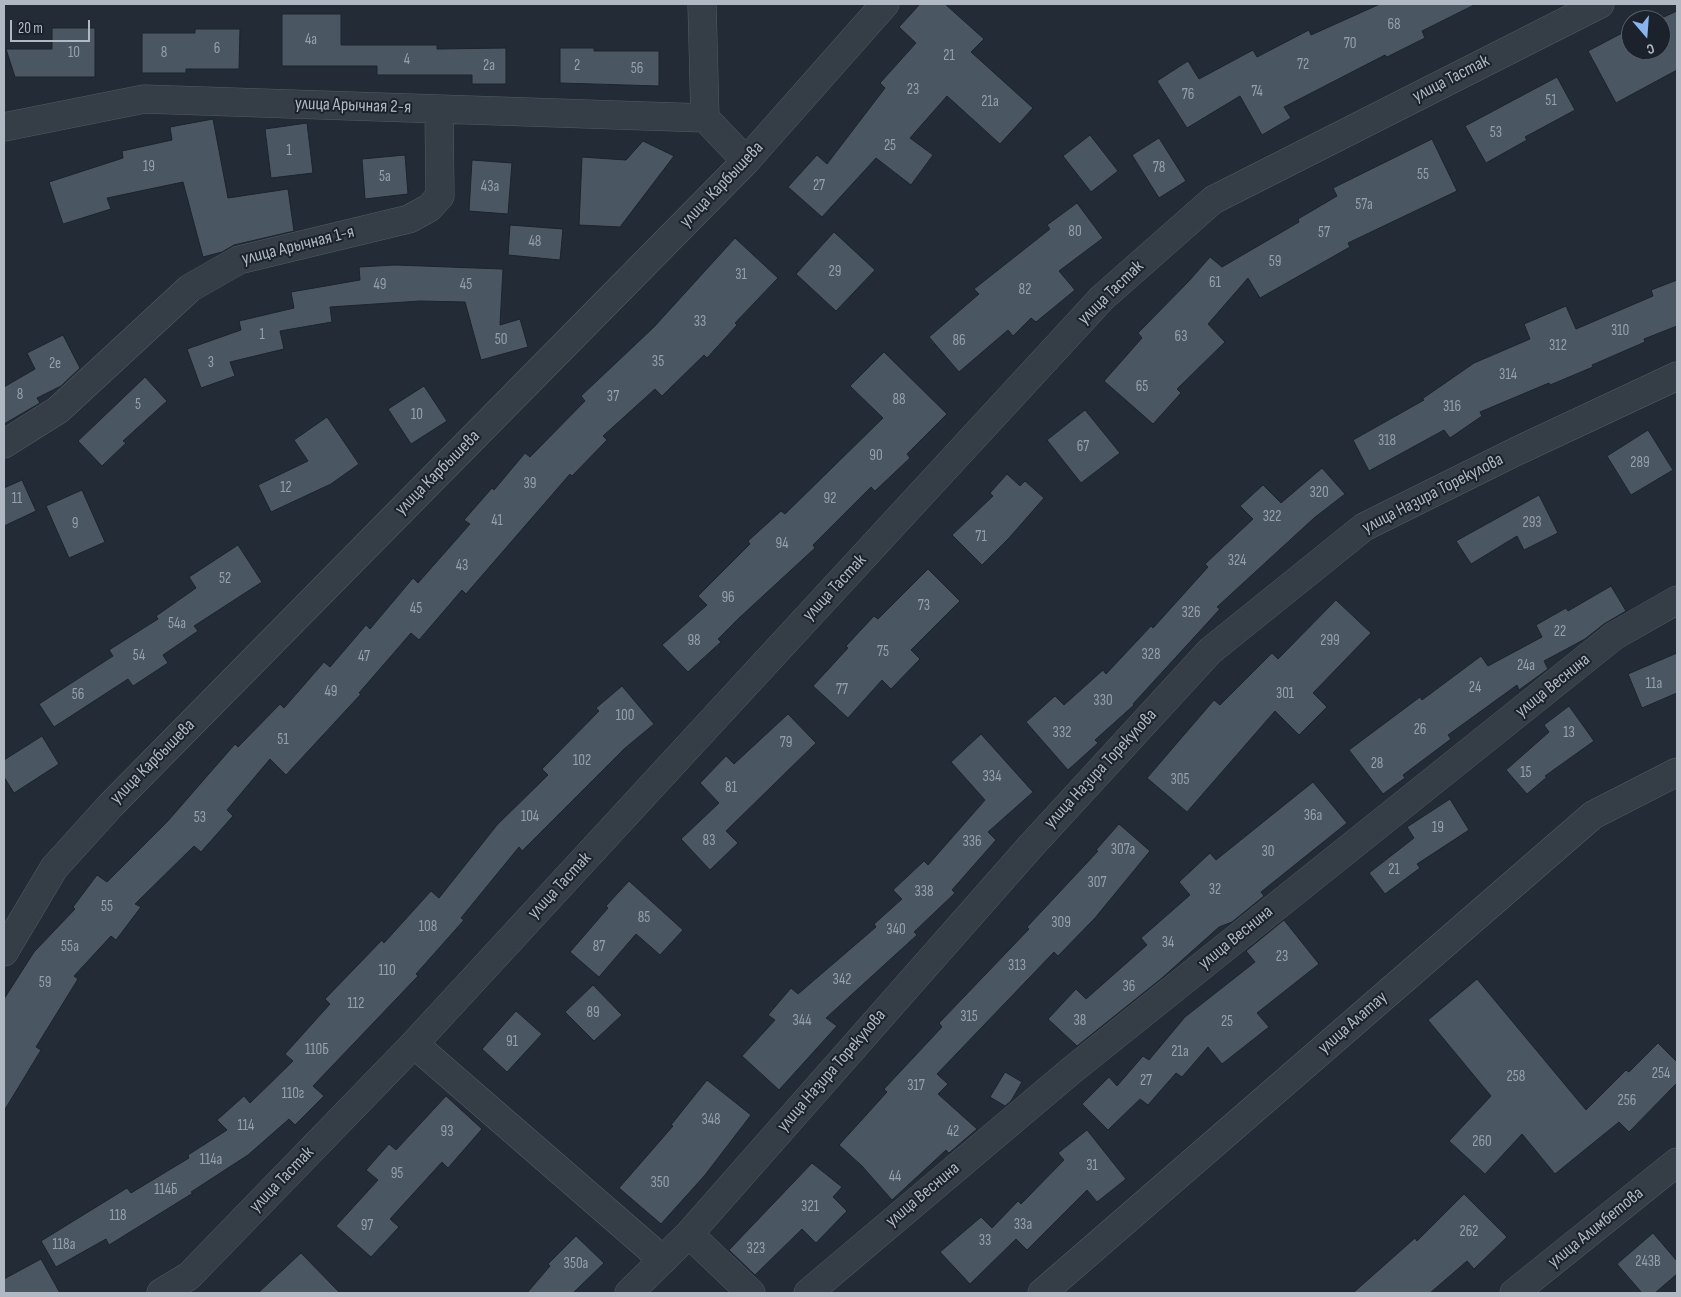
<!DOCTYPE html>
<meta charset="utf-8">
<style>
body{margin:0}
#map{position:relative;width:1681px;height:1297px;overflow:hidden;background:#222b36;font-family:"Sofia Sans Condensed",sans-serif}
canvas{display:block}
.frame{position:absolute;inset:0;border:5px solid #b0b8c3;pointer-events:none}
.north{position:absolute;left:1621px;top:10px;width:50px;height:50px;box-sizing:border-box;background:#1b222c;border:1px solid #575e68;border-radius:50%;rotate:162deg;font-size:14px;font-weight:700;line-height:20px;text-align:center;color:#b0b8c3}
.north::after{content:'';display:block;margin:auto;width:18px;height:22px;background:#89b4f0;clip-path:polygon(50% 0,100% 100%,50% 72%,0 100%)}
.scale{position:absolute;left:10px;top:20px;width:80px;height:22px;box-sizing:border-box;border:2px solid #b0b8c3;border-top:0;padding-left:6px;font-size:15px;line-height:18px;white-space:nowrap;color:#b0b8c3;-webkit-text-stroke:4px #1b222c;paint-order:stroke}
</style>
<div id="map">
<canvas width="1681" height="1297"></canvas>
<div class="frame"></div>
<div class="north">С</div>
<div class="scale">20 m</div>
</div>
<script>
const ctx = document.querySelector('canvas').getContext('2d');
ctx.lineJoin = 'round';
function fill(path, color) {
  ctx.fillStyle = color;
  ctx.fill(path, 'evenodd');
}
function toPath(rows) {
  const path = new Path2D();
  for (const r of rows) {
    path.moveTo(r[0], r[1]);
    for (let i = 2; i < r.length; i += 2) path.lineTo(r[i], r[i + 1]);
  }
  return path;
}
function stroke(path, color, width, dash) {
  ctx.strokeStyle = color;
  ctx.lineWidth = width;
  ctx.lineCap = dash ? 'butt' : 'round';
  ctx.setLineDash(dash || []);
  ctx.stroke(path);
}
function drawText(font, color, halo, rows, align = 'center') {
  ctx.font = font + ' "Sofia Sans Condensed",sans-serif';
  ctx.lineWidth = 4;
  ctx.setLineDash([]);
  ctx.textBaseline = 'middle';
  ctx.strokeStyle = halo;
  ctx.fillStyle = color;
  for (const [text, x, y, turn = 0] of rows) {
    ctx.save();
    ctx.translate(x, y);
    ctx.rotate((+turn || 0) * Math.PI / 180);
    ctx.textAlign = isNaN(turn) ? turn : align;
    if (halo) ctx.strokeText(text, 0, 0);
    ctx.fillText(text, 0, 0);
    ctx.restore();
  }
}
const building = toPath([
 [920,4,945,4,984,39,971,52,1033,108,1000,144,947,96,910,138,933,155,911,185,876,158,822,217,788,187,817,155,827,164,885,88,880,83,916,43,899,27,920,4],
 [1380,4,1476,4,1422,31,1425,38,1387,57,1385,55,1284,107,1291,118,1262,135,1240,96,1187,128,1157,81,1188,61,1199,79,1253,50,1257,57,1309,30,1311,35,1380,4],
 [1677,11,1677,70,1616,103,1588,51,1626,31,1627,34,1631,32,1631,50,1661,50,1661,20,1657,20,1677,11],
 [282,14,341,14,341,45,437,45,437,49,506,48,506,84,472,84,472,75,377,75,377,66,282,66,282,14],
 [52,28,95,28,95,77,15,77,6,49,52,49,52,28],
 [195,29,240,29,239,69,186,69,186,73,142,73,142,33,195,33,195,29],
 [560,48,594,48,594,51,659,51,659,86,560,83,560,48],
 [1557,77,1575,110,1525,137,1527,140,1486,163,1465,126,1557,77],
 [213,119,228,198,288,189,294,231,234,245,222,252,203,257,183,182,107,198,111,209,63,224,49,182,123,158,122,151,172,140,170,127,213,119],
 [307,123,313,173,271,178,265,129,307,123],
 [1090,135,1118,171,1091,192,1063,156,1090,135],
 [1159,138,1186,181,1159,198,1132,155,1159,138],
 [1432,139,1457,191,1348,243,1350,247,1260,298,1248,278,1208,324,1225,342,1177,389,1181,393,1153,424,1104,381,1142,338,1138,333,1189,281,1210,257,1222,267,1299,222,1298,219,1337,196,1333,188,1432,139],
 [643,141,674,156,620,227,579,225,582,157,626,160,643,141],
 [405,155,408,194,365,199,362,159,405,155],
 [472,160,512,163,508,214,469,211,472,160],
 [1077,203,1103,238,1059,271,1075,290,1036,322,1031,318,1013,336,1008,330,959,372,929,337,979,294,974,289,1050,229,1047,225,1077,203],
 [510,225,563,229,560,260,508,255,510,225],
 [834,232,875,270,836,311,796,274,834,232],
 [735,238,778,278,735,323,737,325,707,358,704,355,662,396,655,389,603,436,607,440,572,476,570,474,466,594,462,590,419,640,411,633,359,693,361,694,286,775,270,759,227,810,233,816,201,852,194,846,135,904,141,907,116,940,111,936,74,976,78,979,36,1047,41,1050,4,1111,4,999,34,952,75,909,73,907,97,875,107,882,167,822,235,744,238,747,280,704,284,708,324,662,330,667,366,625,370,629,413,578,418,583,470,524,464,520,492,488,494,490,525,453,530,457,585,401,581,396,654,327,735,238],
 [395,265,503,269,500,325,520,319,528,347,481,360,465,302,420,301,330,307,332,322,280,331,284,349,230,362,235,376,201,388,187,349,241,330,239,321,294,308,291,292,360,280,359,267,395,265],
 [1677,280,1677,326,1644,339,1645,342,1592,365,1593,367,1550,385,1549,383,1480,412,1482,416,1450,438,1444,430,1369,471,1353,440,1424,400,1422,399,1474,363,1530,339,1524,324,1566,306,1576,329,1653,296,1651,290,1677,280],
 [63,335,80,368,61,386,37,398,40,403,4,424,4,387,35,369,27,353,63,335],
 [884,352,947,414,907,454,910,458,875,491,871,487,813,545,815,548,738,619,718,639,721,642,688,672,662,645,707,605,698,596,750,544,748,541,781,511,785,514,883,418,850,386,884,352],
 [145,377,167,401,123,441,126,443,102,466,78,441,145,377],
 [424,386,447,421,411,444,388,409,424,386],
 [1085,410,1120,453,1081,483,1047,440,1085,410],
 [327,417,359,464,331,484,271,512,258,485,308,461,294,440,327,417],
 [1648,430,1673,470,1631,495,1607,456,1648,430],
 [1322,468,1345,494,1314,518,1217,607,1220,609,1133,704,1134,705,1095,740,1098,743,1068,770,1026,722,1055,696,1064,705,1103,670,1106,674,1151,626,1153,628,1208,567,1205,564,1253,519,1240,506,1263,485,1281,503,1322,468],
 [1007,474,1020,486,1025,481,1044,498,1009,538,982,565,952,535,993,496,990,493,1007,474],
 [22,480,36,511,4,526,4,488,22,480],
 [82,490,105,542,69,558,46,506,82,490],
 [1539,495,1558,533,1524,550,1517,536,1471,564,1456,541,1539,495],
 [238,545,262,582,194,626,198,631,163,655,168,663,133,686,128,679,54,727,39,704,113,656,109,650,158,619,156,616,196,588,189,577,238,545],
 [928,569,960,601,911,650,920,659,891,689,882,680,848,718,813,686,848,648,846,646,874,616,878,619,928,569],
 [1611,586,1626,611,1604,624,1585,639,1544,661,1548,669,1519,690,1517,685,1448,735,1451,739,1403,775,1405,778,1383,794,1349,750,1420,697,1422,700,1481,656,1488,666,1542,637,1536,625,1566,608,1568,611,1611,586],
 [1336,600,1371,633,1313,693,1327,707,1299,735,1275,711,1187,812,1147,778,1214,700,1220,705,1272,653,1278,659,1336,600],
 [1677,653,1677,693,1642,708,1628,674,1677,653],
 [622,686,654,724,624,749,522,851,519,847,461,918,464,920,416,974,418,976,313,1086,324,1096,295,1125,289,1119,248,1155,191,1192,193,1193,109,1245,106,1239,56,1267,41,1241,127,1188,131,1193,189,1158,188,1155,227,1130,217,1120,244,1096,250,1103,293,1061,285,1054,330,1004,325,999,382,940,384,943,431,891,439,898,497,825,548,775,542,769,599,711,596,708,622,686],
 [1569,706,1594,741,1545,776,1547,777,1527,794,1506,770,1549,732,1544,725,1569,706],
 [788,714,816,743,726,831,738,843,710,870,681,839,719,803,700,783,726,756,734,764,788,714],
 [981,734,1033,792,988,832,996,840,952,890,955,893,914,932,917,935,826,1018,837,1026,779,1090,742,1056,775,1020,768,1015,791,988,798,994,876,927,874,924,902,899,893,890,924,861,928,865,985,800,951,762,981,734],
 [42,736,59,764,14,793,4,777,4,760,42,736],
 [1313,782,1347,823,1261,892,1264,896,1232,922,1219,927,1162,978,1077,1046,1048,1019,1076,989,1086,999,1147,945,1141,938,1190,895,1179,882,1210,853,1216,860,1313,782],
 [1450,799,1469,830,1417,864,1420,868,1385,894,1369,873,1414,838,1407,827,1450,799],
 [1119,824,1150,851,1095,918,1058,956,1054,952,937,1074,948,1084,938,1094,977,1129,949,1153,946,1150,892,1200,862,1166,839,1145,887,1092,884,1089,942,1027,939,1023,1029,929,1027,927,1098,851,1096,850,1119,824],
 [629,881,683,930,660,955,636,934,599,977,570,952,608,908,606,906,629,881],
 [1284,920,1319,964,1257,1013,1269,1027,1222,1064,1208,1047,1182,1077,1176,1073,1148,1105,1140,1099,1108,1130,1082,1104,1109,1077,1117,1086,1143,1056,1149,1060,1185,1017,1255,962,1246,951,1284,920],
 [1477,979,1586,1110,1626,1070,1629,1072,1658,1043,1677,1062,1677,1083,1629,1132,1619,1122,1555,1174,1522,1134,1485,1174,1449,1141,1491,1096,1428,1020,1477,979],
 [593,985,622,1015,594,1041,565,1012,593,985],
 [516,1011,542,1034,507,1072,482,1049,516,1011],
 [1005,1072,1022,1082,1011,1101,1005,1106,990,1097,1005,1072],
 [707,1080,751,1115,705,1175,661,1224,619,1188,673,1126,671,1125,707,1080],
 [446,1096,482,1129,448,1168,442,1162,390,1219,399,1227,371,1257,336,1226,378,1180,366,1170,389,1144,396,1150,446,1096],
 [1087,1130,1126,1179,1097,1202,1087,1190,1027,1250,1016,1239,970,1284,940,1252,981,1217,992,1228,1018,1201,1021,1204,1064,1160,1058,1153,1087,1130],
 [812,1163,842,1187,833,1197,847,1211,816,1243,802,1229,755,1275,729,1250,812,1163],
 [1464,1194,1507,1237,1474,1269,1467,1261,1430,1293,1353,1293,1415,1238,1417,1241,1464,1194],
 [1653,1233,1677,1261,1677,1274,1655,1293,1642,1293,1617,1264,1653,1233],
 [576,1236,604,1263,573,1293,527,1293,550,1266,548,1264,576,1236],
 [301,1253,340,1293,258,1293,301,1253],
 [41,1259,60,1293,4,1293,4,1279,41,1259]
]);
fill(building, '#4a5662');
stroke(building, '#1d242e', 1);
const minor = toPath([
 [702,4,705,118,746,161],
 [4,127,144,99,705,118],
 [4,444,58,410,190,288,239,260,409,219,429,208,440,196,439,109],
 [4,952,54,868,111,805,746,161,885,4],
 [414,1044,663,1260],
 [689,1234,751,1293],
 [161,1293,189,1276,414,1044,1102,298,1213,200,1600,4],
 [629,1293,689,1234,1030,847,1210,651,1364,527,1517,451,1677,376],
 [808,1293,1072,1070,1614,636,1677,600],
 [1042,1293,1593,815,1677,772],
 [1514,1293,1677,1162]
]);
stroke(minor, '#535b65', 29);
stroke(minor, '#353d47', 28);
drawText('15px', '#96a0ab', null, [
 ["68",1394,25],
 ["4а",311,40],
 ["70",1350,44],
 ["6",217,49],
 ["10",74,53],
 ["8",164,53],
 ["21",949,56],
 ["4",407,60],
 ["72",1303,65],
 ["2а",489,66],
 ["2",577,66],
 ["56",637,69],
 ["23",913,90],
 ["74",1257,92],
 ["76",1188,95],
 ["51",1551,101],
 ["21а",990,102],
 ["53",1496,133],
 ["25",890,146],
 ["1",289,151],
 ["19",149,167],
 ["78",1159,168],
 ["55",1423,175],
 ["5а",385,177],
 ["27",819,186],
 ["43а",490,187],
 ["57а",1364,205],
 ["80",1075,232],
 ["57",1324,233],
 ["48",535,242],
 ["59",1275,262],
 ["29",835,272],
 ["31",741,275],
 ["61",1215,283],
 ["49",380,285],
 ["45",466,285],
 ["82",1025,290],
 ["33",700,322],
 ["310",1620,331],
 ["1",262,335],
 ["63",1181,337],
 ["50",501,340],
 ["86",959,341],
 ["312",1558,346],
 ["35",658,362],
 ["3",211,363],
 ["2е",55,364],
 ["314",1508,375],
 ["65",1142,387],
 ["8",20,395],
 ["37",613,397],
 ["88",899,400],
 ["5",138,405],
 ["316",1452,407],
 ["10",417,415],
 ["318",1387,441],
 ["67",1083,447],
 ["90",876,456],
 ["289",1640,463],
 ["39",530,484],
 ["12",286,488],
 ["320",1319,493],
 ["11",17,499],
 ["92",830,499],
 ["322",1272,517],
 ["41",497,521],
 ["293",1532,523],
 ["9",75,524],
 ["71",981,537],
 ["94",782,544],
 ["324",1237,561],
 ["43",462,566],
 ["52",225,579],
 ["96",728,598],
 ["73",924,606],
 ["45",416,609],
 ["326",1191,613],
 ["54а",177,624],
 ["22",1560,632],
 ["98",694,641],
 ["299",1330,641],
 ["75",883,652],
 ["328",1151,655],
 ["54",139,656],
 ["47",364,657],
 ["24а",1526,666],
 ["11а",1654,684],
 ["24",1475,688],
 ["77",842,690],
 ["49",331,692],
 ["301",1285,694],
 ["56",78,695],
 ["330",1103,701],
 ["100",625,716],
 ["26",1420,730],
 ["332",1062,733],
 ["13",1569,733],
 ["51",283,740],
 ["79",786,743],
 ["102",582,761],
 ["28",1377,764],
 ["15",1526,773],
 ["334",992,777],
 ["305",1180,780],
 ["81",731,788],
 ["36а",1313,816],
 ["104",530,817],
 ["53",200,818],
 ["19",1438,828],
 ["83",709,841],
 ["336",972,842],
 ["307а",1123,850],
 ["30",1268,852],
 ["21",1394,870],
 ["307",1097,883],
 ["32",1215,890],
 ["338",924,892],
 ["55",107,907],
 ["85",644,918],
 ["309",1061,923],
 ["108",428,927],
 ["340",896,930],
 ["34",1168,943],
 ["55а",70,947],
 ["87",599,947],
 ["23",1282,957],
 ["313",1017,966],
 ["110",387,971],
 ["342",842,980],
 ["59",45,983],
 ["36",1129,987],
 ["112",356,1004],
 ["89",593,1013],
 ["315",969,1017],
 ["344",802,1021],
 ["38",1080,1021],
 ["25",1227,1022],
 ["91",512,1042],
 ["110Б",317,1050],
 ["21а",1180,1052],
 ["254",1661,1074],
 ["258",1516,1077],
 ["27",1146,1081],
 ["317",916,1086],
 ["110г",293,1094],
 ["256",1627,1101],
 ["348",711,1120],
 ["114",246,1126],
 ["93",447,1132],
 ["42",953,1132],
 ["260",1482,1142],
 ["114а",211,1160],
 ["31",1092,1166],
 ["95",397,1174],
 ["44",895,1177],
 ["350",660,1183],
 ["114Б",166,1190],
 ["321",810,1207],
 ["118",118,1216],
 ["33а",1023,1225],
 ["97",367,1226],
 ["262",1469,1232],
 ["33",985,1241],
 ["118а",64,1245],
 ["323",756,1249],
 ["243В",1648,1262],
 ["350а",576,1264]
]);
drawText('18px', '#b0b8c3', '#1b222c', [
 ["улица Тастак",1451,79,-27],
 ["улица Арычная 2-я",353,106,2],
 ["улица Карбышева",722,185,-46],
 ["улица Арычная 1-я",298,246,-14],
 ["улица Тастак",1111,293,-44],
 ["улица Карбышева",438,473,-45],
 ["улица Назира Торекулова",1433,494,-27],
 ["улица Тастак",835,588,-47],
 ["улица Веснина",1553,686,-39],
 ["улица Карбышева",153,762,-45],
 ["улица Назира Торекулова",1101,769,-47],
 ["улица Тастак",560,886,-47],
 ["улица Веснина",1236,938,-39],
 ["улица Алатау",1353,1023,-41],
 ["улица Назира Торекулова",832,1071,-49],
 ["улица Тастак",282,1180,-46],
 ["улица Веснина",923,1195,-40],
 ["улица Алимбетова",1596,1228,-39]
]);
</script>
